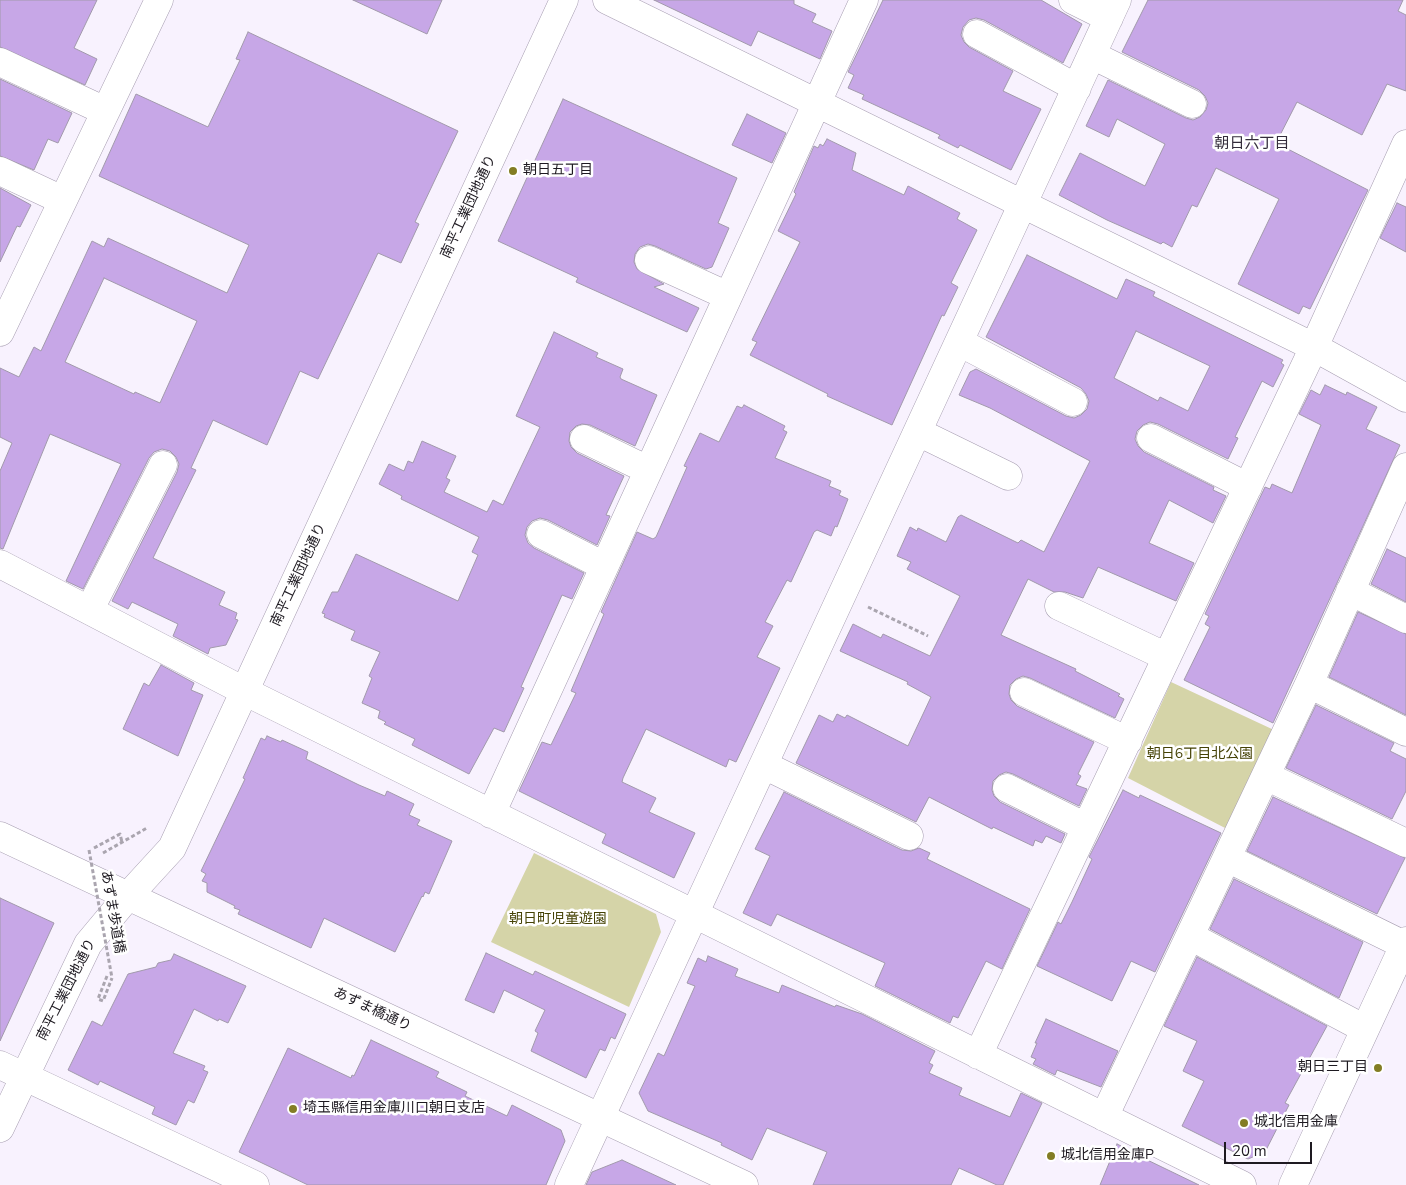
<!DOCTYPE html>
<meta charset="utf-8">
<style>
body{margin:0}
#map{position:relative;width:1406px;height:1185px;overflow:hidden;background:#f8f2fe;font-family:"Nunito Sans",sans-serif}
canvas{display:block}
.scale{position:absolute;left:1224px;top:1142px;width:88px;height:22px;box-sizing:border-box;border:2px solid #1e1a21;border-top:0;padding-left:6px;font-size:15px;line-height:18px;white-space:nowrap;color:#1e1a21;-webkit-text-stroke:4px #fff;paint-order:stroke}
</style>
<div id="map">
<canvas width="1406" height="1185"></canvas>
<div class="scale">20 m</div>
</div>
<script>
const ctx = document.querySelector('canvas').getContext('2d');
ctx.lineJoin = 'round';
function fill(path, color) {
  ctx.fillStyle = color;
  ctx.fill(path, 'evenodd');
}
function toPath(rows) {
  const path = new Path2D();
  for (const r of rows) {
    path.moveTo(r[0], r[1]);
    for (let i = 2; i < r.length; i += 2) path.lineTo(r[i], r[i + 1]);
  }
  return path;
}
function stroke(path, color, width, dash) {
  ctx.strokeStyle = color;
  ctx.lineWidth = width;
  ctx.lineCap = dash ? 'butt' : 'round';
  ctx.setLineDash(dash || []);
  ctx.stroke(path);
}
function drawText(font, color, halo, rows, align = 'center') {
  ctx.font = font + ' "Nunito Sans","Noto Sans JP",sans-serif';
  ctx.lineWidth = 5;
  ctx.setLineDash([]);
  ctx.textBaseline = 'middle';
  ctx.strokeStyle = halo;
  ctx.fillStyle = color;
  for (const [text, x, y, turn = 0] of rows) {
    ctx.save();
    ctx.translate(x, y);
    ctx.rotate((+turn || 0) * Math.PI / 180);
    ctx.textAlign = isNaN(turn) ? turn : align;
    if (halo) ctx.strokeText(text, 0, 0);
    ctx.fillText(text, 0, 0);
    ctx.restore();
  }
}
fill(toPath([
 [1171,682,1274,730,1227,829,1128,778],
 [534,853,656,914,661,932,629,1007,491,942]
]), '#d5d4a8');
const building = toPath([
 [0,0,97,0,74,48,97,59,85,85,0,47,0,0],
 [353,0,442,0,427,34,353,0],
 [654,0,794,0,794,4,816,14,812,22,832,31,820,59,758,31,751,46,654,0],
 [883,0,1041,0,1082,24,1063,63,984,20,976,18,969,20,963,27,961,35,964,42,969,47,1013,71,1003,91,1041,109,1011,170,960,145,958,148,938,138,940,135,862,99,864,95,848,88,854,75,848,72,883,0],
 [1148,0,1403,0,1398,11,1406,15,1406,91,1387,84,1362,135,1297,102,1276,143,1368,190,1310,309,1303,306,1299,314,1238,284,1279,199,1216,168,1197,207,1192,205,1172,247,1163,242,1161,244,1107,220,1059,195,1080,153,1145,186,1165,144,1117,119,1109,137,1086,126,1108,80,1186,118,1193,120,1200,117,1206,110,1208,103,1205,96,1199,90,1122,52,1148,0],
 [248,32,458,131,415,222,419,224,401,263,378,253,318,379,300,371,267,445,213,420,191,468,196,470,153,558,225,592,219,605,237,613,235,619,238,620,226,645,210,648,208,654,173,636,178,624,132,602,128,609,112,601,177,472,179,464,176,457,170,451,162,449,154,452,149,458,83,589,66,581,121,464,50,434,3,549,0,548,0,471,12,443,0,437,0,368,19,377,34,347,41,351,92,241,104,247,108,238,227,293,249,245,99,176,136,94,208,127,240,60,236,59,248,32],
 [104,278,197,321,160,403,135,392,134,394,65,362,104,278],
 [0,79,72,113,58,143,48,139,34,170,0,156,0,79],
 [563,99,737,178,718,223,729,228,712,267,706,269,655,246,648,244,640,247,635,254,634,262,637,269,664,284,654,287,699,308,687,332,576,282,578,278,498,241,563,99],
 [747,114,786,133,772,163,732,145,747,114],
 [827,139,856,153,852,170,904,195,908,186,960,213,957,219,977,230,951,283,958,287,944,316,942,315,892,425,827,396,828,394,750,355,757,342,752,340,800,242,778,231,796,194,794,192,814,146,818,148,820,144,823,146,827,139],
 [0,188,31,205,20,227,17,226,0,262,0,188],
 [1397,203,1406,207,1406,252,1380,238,1397,203],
 [1027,255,1117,299,1126,279,1155,292,1153,296,1283,360,1281,363,1284,365,1273,387,1262,381,1235,437,1238,438,1228,459,1158,424,1150,422,1143,425,1137,431,1135,439,1138,446,1144,452,1214,487,1213,490,1226,496,1213,523,1169,500,1149,543,1194,563,1176,601,1098,567,1083,598,1065,592,1054,592,1028,579,1001,635,1076,669,1075,671,1120,694,1118,696,1124,699,1115,718,1030,678,1023,676,1016,679,1010,685,1009,694,1011,700,1017,706,1094,742,1078,774,1081,776,1076,785,1087,789,1079,806,1013,774,1006,772,999,775,993,781,992,790,994,796,1000,802,1065,834,1061,843,1046,836,1042,843,1035,840,1033,846,993,827,992,829,929,797,916,822,796,763,819,715,833,722,837,714,845,718,847,715,908,746,931,697,907,684,908,682,840,651,853,624,881,638,883,634,930,656,960,596,907,569,911,562,897,556,910,527,917,531,918,528,946,542,958,517,961,515,1018,543,1021,540,1044,552,1090,461,990,408,959,395,970,372,976,369,1066,416,1074,418,1081,415,1087,409,1089,401,1086,394,1081,388,986,337,1027,255],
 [1136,331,1210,366,1188,411,1160,397,1158,401,1114,378,1136,331],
 [554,332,598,353,596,357,623,369,620,377,621,379,657,395,635,446,590,425,582,424,576,426,570,432,569,441,571,447,577,453,624,476,606,515,610,516,597,545,548,520,540,518,532,521,527,527,525,535,528,543,534,548,584,573,572,599,562,595,521,687,524,688,504,732,494,728,469,774,412,745,415,739,384,724,386,722,378,718,380,711,362,703,372,678,369,676,380,652,351,640,355,631,324,617,325,614,322,613,332,592,338,592,356,554,458,601,478,555,472,552,479,537,401,499,402,496,379,484,389,464,404,471,408,461,413,463,422,441,456,456,446,478,450,480,444,492,487,512,493,500,503,505,540,427,516,416,554,332],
 [1325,385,1346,395,1347,392,1377,407,1366,429,1400,445,1273,723,1184,680,1210,627,1205,624,1209,616,1205,614,1265,487,1270,489,1272,484,1292,493,1321,425,1299,414,1311,390,1320,395,1325,385],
 [744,405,785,426,783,430,787,432,775,458,831,481,829,486,841,491,839,495,848,499,837,527,835,526,831,536,817,530,814,532,791,582,787,580,765,622,773,626,757,657,780,668,736,762,729,759,726,767,646,729,623,778,622,782,656,798,649,812,695,833,674,878,602,843,606,834,519,791,542,742,551,745,576,693,571,691,604,614,601,612,637,532,653,539,656,537,687,467,684,466,700,433,719,442,737,406,742,408,744,405],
 [1387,549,1406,558,1406,602,1371,584,1387,549],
 [1358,612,1406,634,1406,715,1329,677,1358,612],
 [161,665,194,683,191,690,203,695,178,756,123,729,144,683,149,686,161,665],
 [1316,705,1394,743,1390,751,1406,759,1406,791,1392,819,1286,768,1316,705],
 [267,736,281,742,282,740,308,752,306,759,359,785,385,796,387,791,414,804,409,815,420,820,417,825,452,841,429,894,425,892,423,897,422,896,395,952,324,918,311,948,238,914,240,910,234,908,235,906,207,892,207,883,202,881,206,874,201,871,245,779,243,778,261,738,265,740,267,736],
 [1123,790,1139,798,1140,795,1221,833,1155,972,1131,961,1112,1001,1037,966,1058,922,1061,924,1072,902,1092,859,1089,857,1123,790],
 [784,792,902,850,911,851,919,848,930,853,927,859,1030,909,1002,969,986,961,958,1018,953,1016,950,1023,875,986,885,963,777,914,771,926,743,913,770,856,755,849,784,792],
 [1273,797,1405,858,1377,914,1247,851,1273,797],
 [1234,879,1363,942,1339,998,1210,929,1234,879],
 [0,898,54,923,0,1041,0,898],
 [486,953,533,975,535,971,626,1014,615,1039,611,1037,605,1051,600,1049,586,1078,531,1051,538,1033,535,1031,545,1010,504,990,494,1013,465,1000,486,953],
 [174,954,246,986,228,1023,219,1019,218,1021,194,1009,173,1053,205,1066,203,1070,208,1072,194,1103,188,1100,176,1125,152,1114,155,1107,100,1081,98,1085,68,1070,92,1021,102,1026,128,974,156,967,158,963,171,960,174,954],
 [708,956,738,969,735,976,779,993,782,985,835,1007,836,1005,862,1014,935,1051,929,1063,933,1065,929,1073,962,1088,959,1095,1010,1117,1021,1093,1042,1103,1003,1185,997,1185,959,1168,951,1185,813,1185,827,1152,767,1128,752,1160,721,1145,722,1143,648,1111,639,1093,658,1053,664,1056,695,986,687,983,698,958,706,962,708,956],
 [1197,957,1327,1026,1285,1103,1289,1105,1265,1152,1248,1159,1182,1126,1204,1081,1183,1071,1197,1041,1164,1026,1197,957],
 [1046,1019,1118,1051,1101,1087,1057,1070,1055,1075,1033,1064,1036,1059,1031,1057,1037,1043,1035,1043,1046,1019],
 [371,1040,439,1072,436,1077,467,1092,465,1096,507,1116,512,1105,561,1130,565,1141,546,1185,308,1185,239,1152,288,1048,351,1078,352,1075,354,1076,371,1040],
 [1117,1144,1138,1154,1137,1155,1199,1185,1100,1185,1117,1144],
 [622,1160,676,1185,586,1185,592,1172,622,1160]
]);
fill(building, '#c7a7e7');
stroke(building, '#a199ab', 1);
const minor = toPath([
 [607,0,1314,347,1406,398],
 [1073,0,1109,18],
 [977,34,1077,88],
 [1092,55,1192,104],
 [0,62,105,111],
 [0,171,62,200],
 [649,260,728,296],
 [0,332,159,0],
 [959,342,1073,402],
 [918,432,1008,476],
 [1151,438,1248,487],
 [584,439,648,470],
 [541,534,604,566],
 [0,564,246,692,1242,1185],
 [1350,591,1406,619],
 [1059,606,1167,657],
 [90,609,163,465],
 [1309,684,1406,732],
 [1024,692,1128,741],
 [764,765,909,836],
 [1266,776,1406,843],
 [1007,788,1086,827],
 [491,814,864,0],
 [0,836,744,1185],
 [1227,858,1404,945],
 [1190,936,1365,1029],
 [978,1055,1314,347,1406,144],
 [0,1065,255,1185],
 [1104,1117,1309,684,1406,467],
 [0,1128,88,944,128,896,172,848,564,0],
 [569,1185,1117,0],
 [1293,1185,1406,941]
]);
stroke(minor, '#a69db0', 29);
stroke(toPath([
 [868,607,928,636],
 [94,848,120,834,122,842],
 [103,853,147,828],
 [107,976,98,999,103,1001,112,978]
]), '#aaa5af', 3, [4, 2.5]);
stroke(minor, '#fff', 28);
stroke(toPath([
 [89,850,112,978]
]), '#aaa5af', 3, [4, 2.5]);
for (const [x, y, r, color] of [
 [513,171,5,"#837d24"],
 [1378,1068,5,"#837d24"],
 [293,1109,5,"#837d24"],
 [1244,1123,5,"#837d24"],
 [1051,1156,5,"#837d24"]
]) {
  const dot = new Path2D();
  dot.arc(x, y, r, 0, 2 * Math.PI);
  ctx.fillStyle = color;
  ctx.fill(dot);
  stroke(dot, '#fff', 2);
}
drawText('14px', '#1e1a21', '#fff', [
 ["朝日五丁目",523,171],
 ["朝日三丁目",1368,1068,"right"],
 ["埼玉縣信用金庫川口朝日支店",303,1109],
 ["城北信用金庫",1254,1123],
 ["城北信用金庫P",1061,1156]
], 'left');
drawText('14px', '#1e1a21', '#fff', [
 ["南平工業団地通り",469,207,-65],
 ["南平工業団地通り",299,575,-65],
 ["あずま歩道橋",112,912,80],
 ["南平工業団地通り",67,990,-63],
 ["あずま橋通り",372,1010,25]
]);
drawText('14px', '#454205', '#fff', [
 ["朝日6丁目北公園",1200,755],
 ["朝日町児童遊園",558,920]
]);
drawText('15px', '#332c3b', '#fff', [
 ["朝日六丁目",1252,144]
]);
</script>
